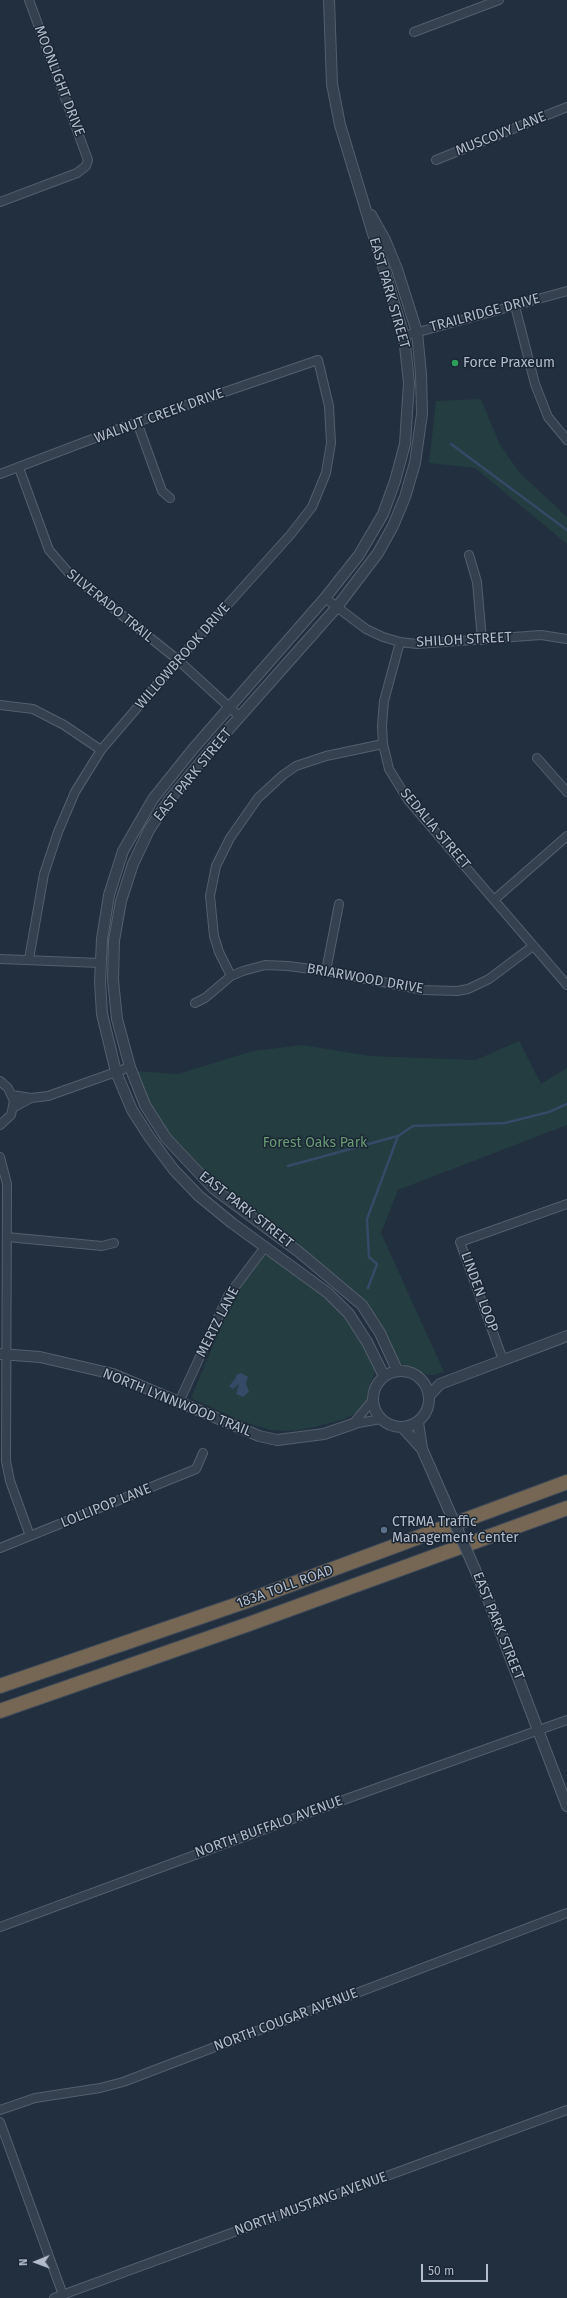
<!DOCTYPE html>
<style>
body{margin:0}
#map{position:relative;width:567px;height:2298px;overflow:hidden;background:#222f3f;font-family:"Fira Sans",sans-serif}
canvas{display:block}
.north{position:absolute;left:16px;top:2242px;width:40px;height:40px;-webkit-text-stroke:3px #1b2634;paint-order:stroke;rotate:269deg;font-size:11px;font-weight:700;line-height:16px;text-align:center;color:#b2bcca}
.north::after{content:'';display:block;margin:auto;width:14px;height:18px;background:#b2bcca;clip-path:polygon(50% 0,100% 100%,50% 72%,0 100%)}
.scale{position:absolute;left:421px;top:2264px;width:67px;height:18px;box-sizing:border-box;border:2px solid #b2bcca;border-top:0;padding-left:5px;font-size:12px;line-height:14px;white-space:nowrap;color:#b2bcca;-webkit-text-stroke:3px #1b2634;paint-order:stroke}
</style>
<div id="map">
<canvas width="567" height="2298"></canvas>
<div class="north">N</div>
<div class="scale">50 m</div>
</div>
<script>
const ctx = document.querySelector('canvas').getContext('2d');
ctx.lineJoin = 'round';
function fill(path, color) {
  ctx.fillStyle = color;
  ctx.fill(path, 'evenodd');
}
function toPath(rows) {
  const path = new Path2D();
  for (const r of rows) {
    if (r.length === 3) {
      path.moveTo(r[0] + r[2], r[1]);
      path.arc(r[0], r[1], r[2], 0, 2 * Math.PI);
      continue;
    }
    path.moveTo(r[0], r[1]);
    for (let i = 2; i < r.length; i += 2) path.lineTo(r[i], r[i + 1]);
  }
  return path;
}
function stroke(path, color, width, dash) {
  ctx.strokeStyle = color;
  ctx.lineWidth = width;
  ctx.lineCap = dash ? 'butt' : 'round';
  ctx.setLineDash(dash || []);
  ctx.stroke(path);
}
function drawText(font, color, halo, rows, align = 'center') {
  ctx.font = font + ' "Fira Sans",sans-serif';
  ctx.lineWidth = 3;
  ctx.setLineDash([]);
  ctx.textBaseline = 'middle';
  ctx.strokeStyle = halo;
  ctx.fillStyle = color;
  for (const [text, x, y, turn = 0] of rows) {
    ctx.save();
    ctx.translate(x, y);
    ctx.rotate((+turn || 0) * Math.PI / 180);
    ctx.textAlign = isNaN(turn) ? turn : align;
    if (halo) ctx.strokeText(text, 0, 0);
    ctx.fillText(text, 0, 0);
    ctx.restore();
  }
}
fill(toPath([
 [481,399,500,445,520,473,567,517,567,544,475,468,429,463,436,401],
 [519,1041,541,1084,567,1068,567,1125,398,1190,381,1233,444,1372,434,1375,428,1375,399,1363,360,1300,340,1280,216,1187,176,1145,161,1123,144,1093,135,1071,178,1074,253,1051,302,1045,370,1056,476,1060],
 [264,1256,271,1256,333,1303,355,1331,374,1363,375,1373,369,1386,366,1403,361,1411,344,1419,311,1428,292,1431,270,1430,241,1421,191,1398,234,1295]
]), '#243d40');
fill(toPath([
 [241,1373,248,1377,246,1383,249,1392,243,1397,236,1394,239,1384,233,1389,229,1386,236,1378,236,1375]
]), '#354a67');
stroke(toPath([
 [451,444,567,530],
 [288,1166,398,1136,413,1126,505,1123,549,1112,567,1104],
 [368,1288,377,1264,369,1257,367,1219,398,1136]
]), '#354a67', 2.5);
const minor = toPath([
 [414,32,499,0],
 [436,160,567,107],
 [0,202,77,173,86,166,88,160,29,0],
 [515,306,535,384,548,417,567,440],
 [404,336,567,291],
 [137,422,162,491,170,498],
 [19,468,49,550,68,572,178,660,240,717],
 [0,474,137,422,318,360,329,406,331,443,326,473,312,507,291,534,178,660,101,750,75,792,58,832,44,874,29,959],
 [469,555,477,582,482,640],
 [325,598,366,629,383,637,400,642,417,644,541,635,567,639],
 [400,642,384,701,382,726,383,744,389,769,408,800,567,985],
 [0,705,33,709,64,725,101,750],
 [537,758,567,792],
 [495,899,567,836],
 [0,959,100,963],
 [326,971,339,904],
 [231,976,219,952,214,936,210,896,216,866,230,838,258,798,283,775,296,766,326,756,383,744],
 [195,1003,205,998,231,976,243,971,265,965,288,966,326,971,423,990,457,991,468,989,489,979,533,946],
 [0,1081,8,1088,14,1101,11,1115,0,1125],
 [12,1095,31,1098,48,1096,130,1067],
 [13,1108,31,1098],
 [0,1157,7,1184,6,1461,10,1481,30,1536],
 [7,1237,102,1246,114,1243],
 [503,1360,460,1242,567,1204],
 [179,1402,228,1296,265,1247],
 [353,1424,372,1401],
 [353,1424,381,1419],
 [0,1548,196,1469,203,1453],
 [0,1927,349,1798,567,1720],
 [0,2110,35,2098,100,2088,123,2082,567,1913],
 [0,2122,63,2295],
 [54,2298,567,2110]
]);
const tertiary = toPath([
 [329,0,332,84,340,125,404,336,409,383,405,444,395,481,383,514,359,555,325,598,193,749,153,799,123,851,109,895,102,939,100,982,102,1014,116,1072,132,1110,150,1138,174,1170,199,1196,232,1223,328,1293,349,1314,367,1342,384,1376],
 [371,215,385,240,397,269,417,332,421,374,422,414,415,463,405,497,393,526,378,553,337,607,213,747,169,800,149,830,133,864,121,901,114,941,113,980,117,1019,130,1067,145,1105,166,1138,214,1189,299,1252,362,1305,380,1333,397,1370],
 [0,1354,40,1357,113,1374,259,1436,277,1440,324,1434,353,1424],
 [401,1399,28],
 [429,1396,440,1384,567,1336],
 [418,1422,422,1449,426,1458],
 [402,1427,422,1449],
 [488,1599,567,1806]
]);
const motorway = toPath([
 [0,1686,244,1602,567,1482],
 [0,1711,249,1624,567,1508]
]);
stroke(minor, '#545f6d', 10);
stroke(tertiary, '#545f6d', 12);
stroke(motorway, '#414c5a', 16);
stroke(minor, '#36414f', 8);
stroke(tertiary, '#36414f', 10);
stroke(motorway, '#756753', 14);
const tertiaryBridge = toPath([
 [426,1458,488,1599]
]);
stroke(tertiaryBridge, '#545f6d', 12, []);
stroke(tertiaryBridge, '#36414f', 10);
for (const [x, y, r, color] of [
 [455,363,4,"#2e9e5b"],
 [384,1530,4,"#5c6f8a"]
]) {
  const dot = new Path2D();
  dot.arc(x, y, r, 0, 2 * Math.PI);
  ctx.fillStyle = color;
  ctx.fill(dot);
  stroke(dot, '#1b2634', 1.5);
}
drawText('14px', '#b2bcca', '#1b2634', [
 ["MOONLIGHT DRIVE",59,81,69],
 ["MUSCOVY LANE",501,134,-22],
 ["EAST PARK STREET",389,293,74],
 ["TRAILRIDGE DRIVE",485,313,-15],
 ["WALNUT CREEK DRIVE",159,416,-20],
 ["SILVERADO TRAIL",110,606,39],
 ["SHILOH STREET",464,640,-3],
 ["WILLOWBROOK DRIVE",183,656,-49],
 ["EAST PARK STREET",193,775,-51],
 ["SEDALIA STREET",435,829,50],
 ["BRIARWOOD DRIVE",365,979,10],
 ["EAST PARK STREET",246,1210,38],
 ["LINDEN LOOP",479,1292,70],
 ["MERTZ LANE",218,1322,-63],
 ["NORTH LYNNWOOD TRAIL",177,1403,22],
 ["LOLLIPOP LANE",106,1506,-22],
 ["183A TOLL ROAD",285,1587,-20],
 ["EAST PARK STREET",498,1626,68],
 ["NORTH BUFFALO AVENUE",269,1827,-20],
 ["NORTH COUGAR AVENUE",286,2020,-21],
 ["NORTH MUSTANG AVENUE",311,2204,-20]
]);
drawText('14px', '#b2bcca', '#1b2634', [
 ["Force Praxeum",463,363],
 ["CTRMA Traffic",392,1522],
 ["Management Center",392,1538]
], 'left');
drawText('14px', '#689c73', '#1b2634', [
 ["Forest Oaks Park",315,1143]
]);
</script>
